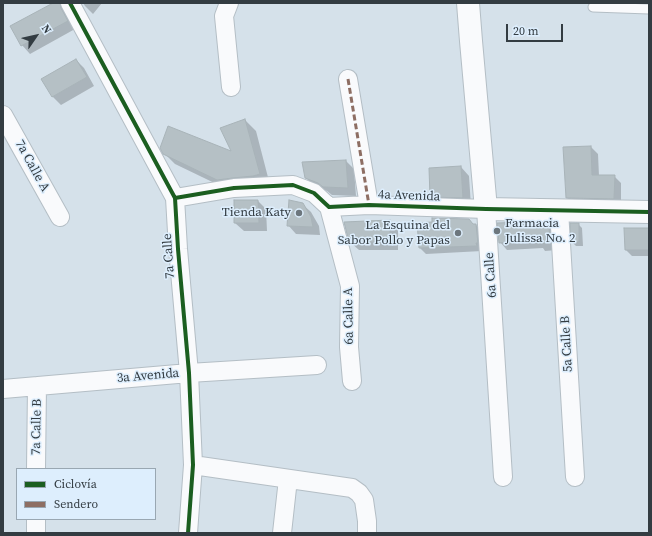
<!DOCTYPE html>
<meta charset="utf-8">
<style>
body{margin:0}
#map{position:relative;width:652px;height:536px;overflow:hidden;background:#d5e1ea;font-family:"Source Serif 4",serif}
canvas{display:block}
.frame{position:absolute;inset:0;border:4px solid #333c42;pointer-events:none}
.legend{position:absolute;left:16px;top:468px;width:140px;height:52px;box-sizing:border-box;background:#ddeefd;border:1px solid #99a7b2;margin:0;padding:5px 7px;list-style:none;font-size:12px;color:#333c42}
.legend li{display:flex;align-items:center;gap:8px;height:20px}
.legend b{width:20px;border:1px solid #99a7b2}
.north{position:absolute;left:16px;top:16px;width:40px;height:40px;-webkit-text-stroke:3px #ddeefd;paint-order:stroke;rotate:56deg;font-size:11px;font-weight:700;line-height:16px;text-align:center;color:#333c42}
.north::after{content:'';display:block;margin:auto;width:14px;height:18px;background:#333c42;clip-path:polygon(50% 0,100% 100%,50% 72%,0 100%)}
.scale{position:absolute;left:506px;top:24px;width:57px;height:18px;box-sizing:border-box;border:2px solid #333c42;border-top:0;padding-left:5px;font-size:12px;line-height:14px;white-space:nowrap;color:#333c42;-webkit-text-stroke:3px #ddeefd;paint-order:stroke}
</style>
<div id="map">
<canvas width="652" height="536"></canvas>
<div class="frame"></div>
<ul class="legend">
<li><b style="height:5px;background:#1b5e20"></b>Ciclovía</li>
<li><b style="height:5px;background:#8d6e63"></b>Sendero</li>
</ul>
<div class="north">N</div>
<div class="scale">20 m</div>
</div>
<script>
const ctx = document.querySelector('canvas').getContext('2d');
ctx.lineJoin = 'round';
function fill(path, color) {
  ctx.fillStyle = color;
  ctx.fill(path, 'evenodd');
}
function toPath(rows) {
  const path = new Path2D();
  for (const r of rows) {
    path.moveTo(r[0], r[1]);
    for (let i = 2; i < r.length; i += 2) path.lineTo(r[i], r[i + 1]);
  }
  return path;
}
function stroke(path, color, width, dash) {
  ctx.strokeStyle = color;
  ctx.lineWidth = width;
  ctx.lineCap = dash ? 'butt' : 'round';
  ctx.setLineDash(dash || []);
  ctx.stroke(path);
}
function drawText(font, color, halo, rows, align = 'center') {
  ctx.font = font + ' "Source Serif 4",serif';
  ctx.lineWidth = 3;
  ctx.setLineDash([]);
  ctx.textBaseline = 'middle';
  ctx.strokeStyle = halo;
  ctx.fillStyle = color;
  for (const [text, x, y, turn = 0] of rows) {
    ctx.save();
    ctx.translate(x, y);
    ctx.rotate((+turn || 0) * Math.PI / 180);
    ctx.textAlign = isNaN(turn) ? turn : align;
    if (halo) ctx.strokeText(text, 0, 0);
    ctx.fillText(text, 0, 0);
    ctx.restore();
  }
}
fill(toPath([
 [55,3,63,3,75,29,30,54,22,45],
 [83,3,102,3,93,14,85,6],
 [76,60,84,68,94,86,61,105,52,96],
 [245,120,256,131,270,185,229,190,175,164,164,153,233,153],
 [591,147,598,154,599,176,614,176,621,183,621,206,574,205,567,198],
 [346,161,354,169,356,196,332,195,327,191,314,186,306,178],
 [461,167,469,176,471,206,440,205,431,196],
 [235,201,258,201,266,209,267,231,244,231,235,223],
 [302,204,311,212,319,226,320,235,296,234,288,225],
 [390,221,398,229,398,250,359,250,350,242],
 [524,223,528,228,549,227,556,235,557,250,545,251,543,248,507,250,500,242],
 [571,224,578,224,582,228,583,246,576,246,572,242],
 [473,225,476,225,482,231,482,251,426,254,420,248],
 [649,229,649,256,632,256,626,250]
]), '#0003');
const building = toPath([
 [53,3,60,3,61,8,68,21,21,46,10,26,53,3],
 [76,59,87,77,52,97,41,79,76,59],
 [245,119,260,174,253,176,233,178,217,180,163,154,160,148,168,126,231,151,220,128,245,119],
 [591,146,592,175,615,175,614,199,566,198,563,147,591,146],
 [346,160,348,188,323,187,318,183,305,178,302,162,346,160],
 [461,166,463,198,430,197,429,168,461,166],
 [234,200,258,200,259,223,234,223,234,200],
 [289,200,303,203,311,217,313,227,287,226,289,200],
 [432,218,469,219,473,224,476,224,478,243,476,243,477,246,419,248,417,223,432,222,432,218],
 [390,220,390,242,349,242,344,222,390,220],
 [524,222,525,227,549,226,550,243,537,244,537,241,499,243,497,223,524,222],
 [570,223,579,223,579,242,571,242,570,223],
 [624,228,649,228,649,250,625,250,624,228]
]);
fill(building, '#b5c0c5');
stroke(building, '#a8b3b8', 1);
const service = toPath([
 [593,7,649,9]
]);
const minor = toPath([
 [70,3,175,198,178,249,189,373,193,465,188,533],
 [229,3,224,16,231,87],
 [348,79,369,205],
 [3,115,60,217],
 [175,198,234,188,293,185,314,193,329,207,369,205,486,209,503,477],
 [329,207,350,286,349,347,352,381],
 [559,210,575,477],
 [3,389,189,373,317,365],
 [193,465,352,488,359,493,364,500,367,521,367,533],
 [36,469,37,386],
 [36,533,36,519],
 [282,533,288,479]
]);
const tertiary = toPath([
 [468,3,471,41,486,209,649,212]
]);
stroke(service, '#b4bec5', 11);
stroke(minor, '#b4bec5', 20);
stroke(tertiary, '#b4bec5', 24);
stroke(service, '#f9fafc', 9);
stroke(minor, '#f9fafc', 18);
stroke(tertiary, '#f9fafc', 22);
stroke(toPath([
 [348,79,369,205]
]), '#8d6e63', 3, [6, 3]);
stroke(toPath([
 [70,3,175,198,178,249,189,373,193,465,188,533],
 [175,198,234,188,293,185,314,193,329,207,369,205,486,209,649,212]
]), '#1b5e20', 4);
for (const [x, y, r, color] of [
 [299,213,4,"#6c767d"],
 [497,231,4,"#6c767d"],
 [458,233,4,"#6c767d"]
]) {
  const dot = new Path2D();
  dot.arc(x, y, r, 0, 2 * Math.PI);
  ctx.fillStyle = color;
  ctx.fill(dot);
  stroke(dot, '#ddeefd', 1.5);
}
drawText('13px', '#333c42', '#ddeefd', [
 ["7a Calle A",32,166,61],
 ["4a Avenida",409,196,2],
 ["7a Calle",169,256,-94],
 ["6a Calle",491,275,-94],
 ["6a Calle A",349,316,-91],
 ["5a Calle B",567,344,-93],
 ["3a Avenida",148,376,-5],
 ["7a Calle B",37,427,-89]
]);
drawText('13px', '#333c42', '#ddeefd', [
 ["Tienda Katy",291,213],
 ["Farmacia",505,224,"left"],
 ["Julissa No. 2",505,239,"left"],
 ["La Esquina del",450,226],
 ["Sabor Pollo y Papas",450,241]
], 'right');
</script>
